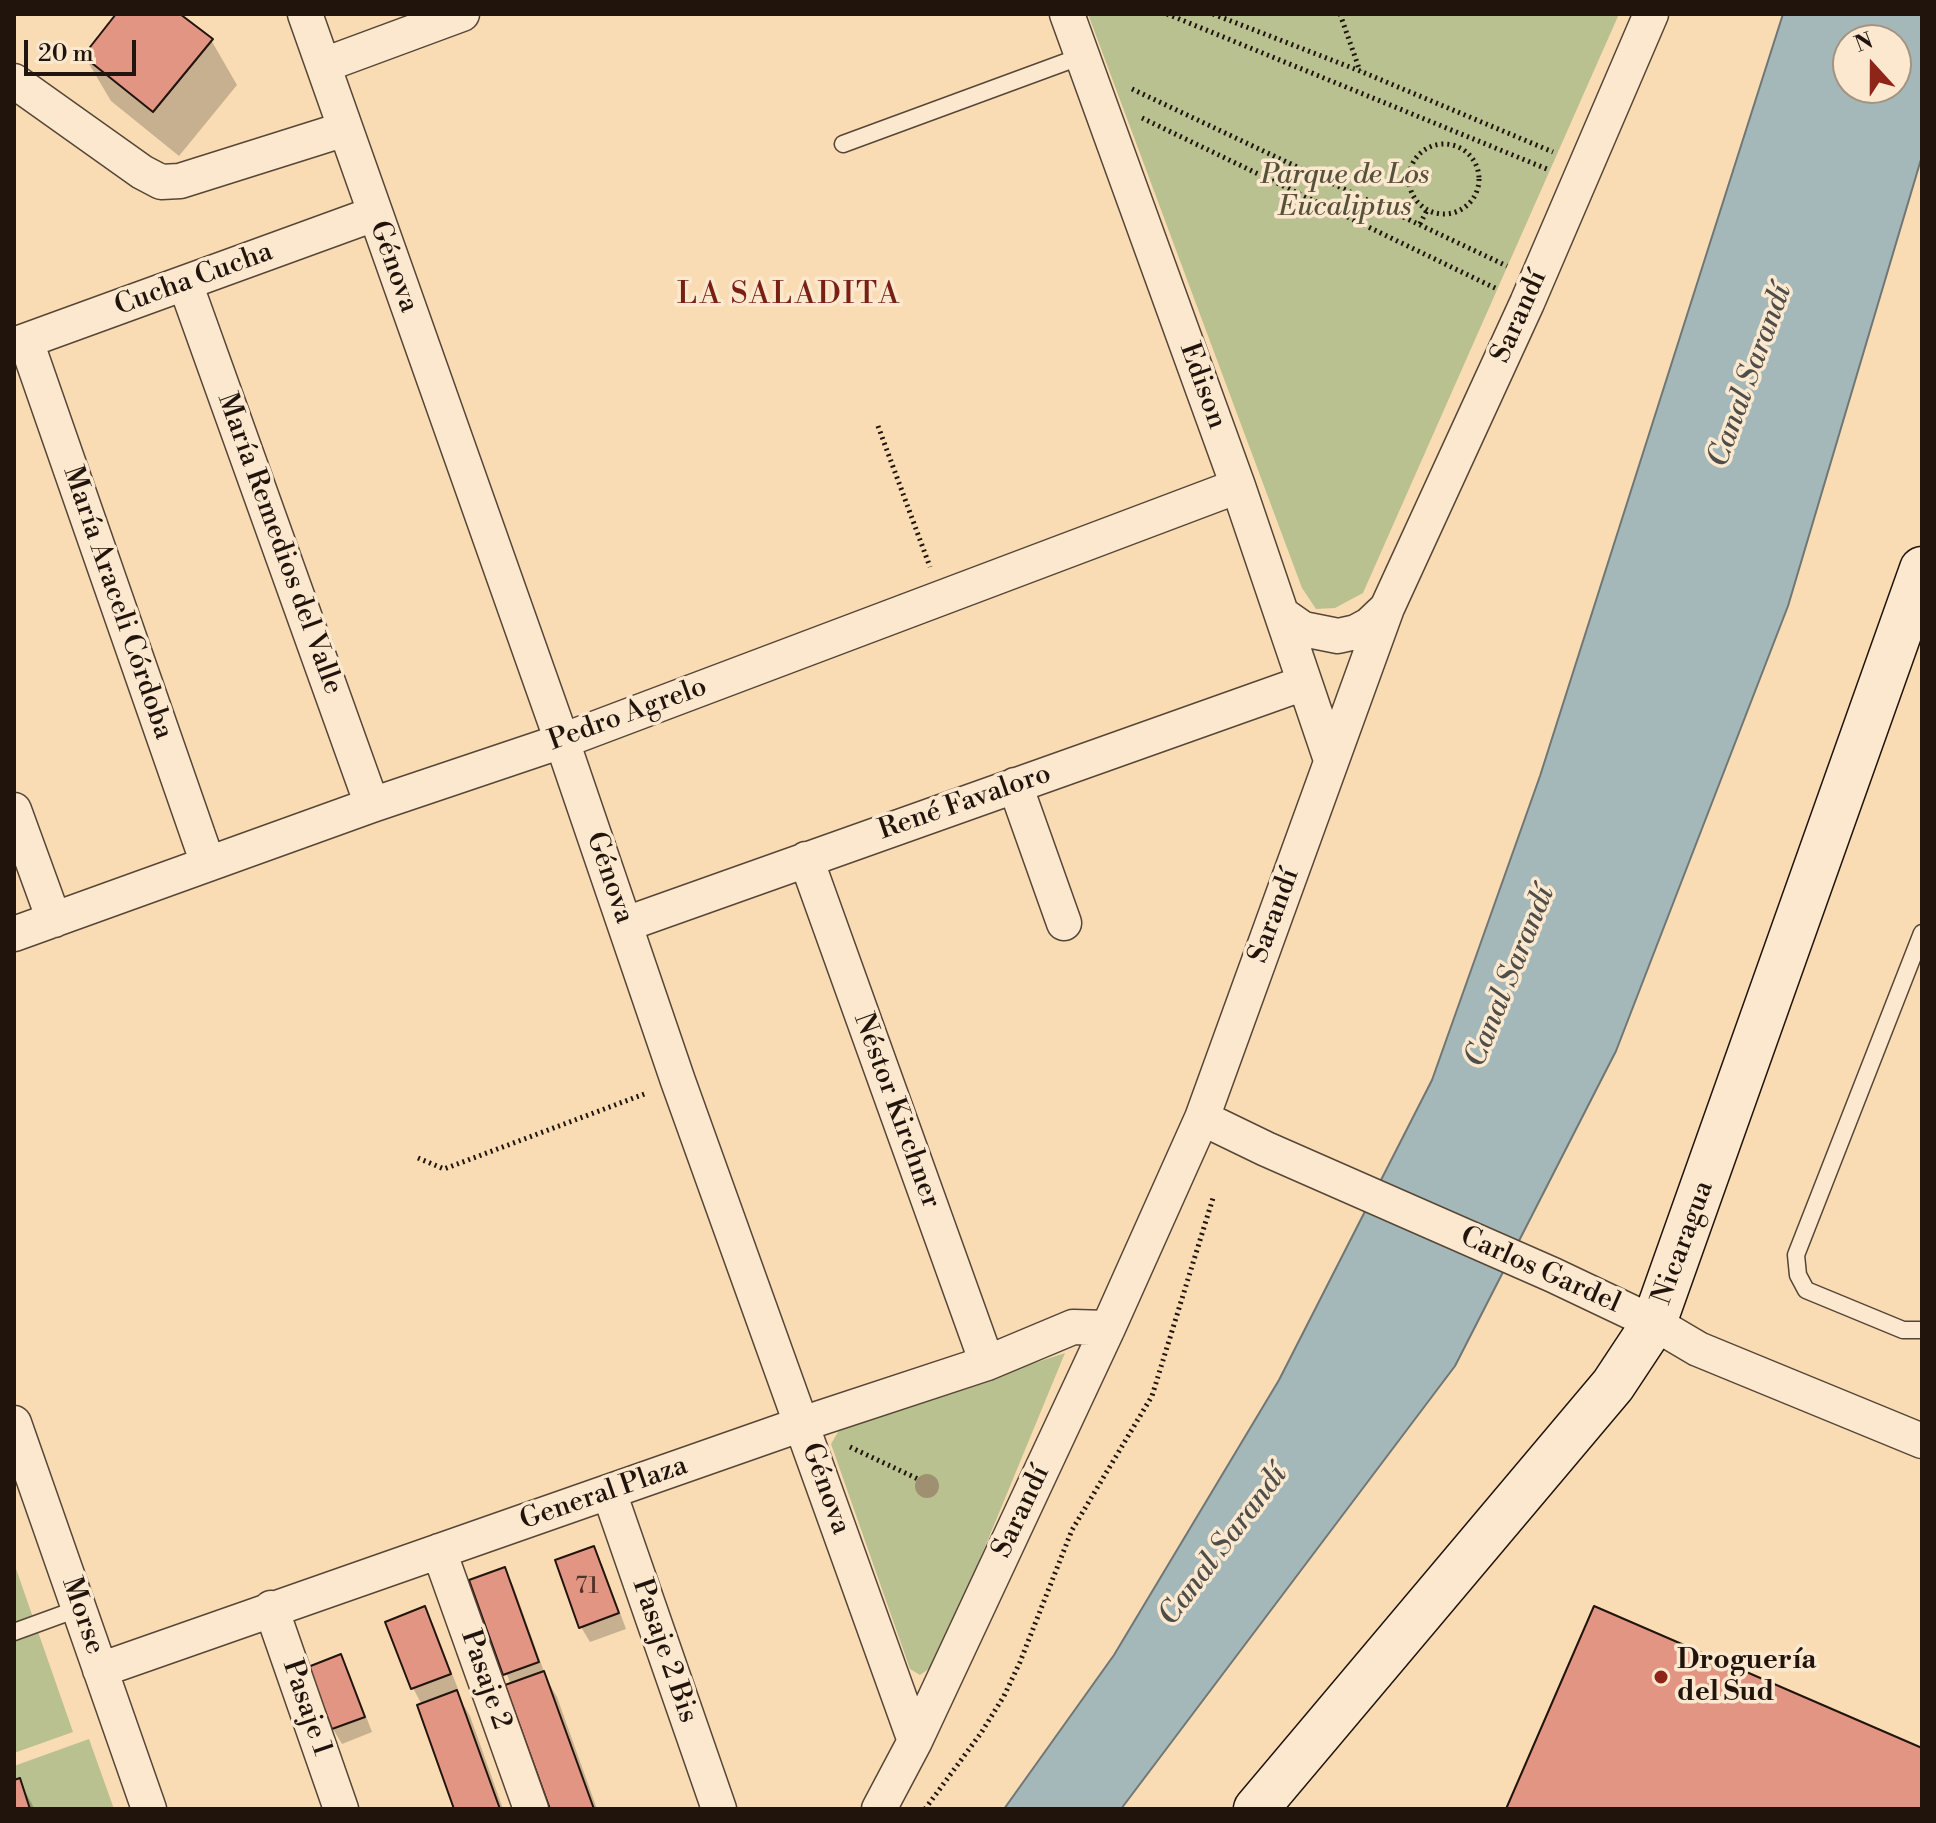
<!DOCTYPE html>
<meta charset="utf-8">
<style>
body{margin:0}
#map{position:relative;width:1936px;height:1823px;overflow:hidden;background:#f9dcb4;font-family:"Libre Bodoni",serif}
canvas{display:block}
.frame{position:absolute;inset:0;border:16px solid #20140d;pointer-events:none}
.north{position:absolute;left:1832px;top:24px;width:80px;height:80px;box-sizing:border-box;background:#fbe8ce;border:2px solid #a39381;border-radius:50%;rotate:339deg;font-size:22px;font-weight:700;line-height:32px;text-align:center;color:#20140d}
.north::after{content:'';display:block;margin:auto;width:28px;height:36px;background:#8f2418;clip-path:polygon(50% 0,100% 100%,50% 72%,0 100%)}
.scale{position:absolute;left:24px;top:40px;width:112px;height:36px;box-sizing:border-box;border:4px solid #20140d;border-top:0;padding-left:10px;font-size:24px;line-height:28px;white-space:nowrap;color:#20140d;-webkit-text-stroke:6px #fbe8ce;paint-order:stroke}
</style>
<div id="map">
<canvas width="1936" height="1823"></canvas>
<div class="frame"></div>
<div class="north">N</div>
<div class="scale">20 m</div>
</div>
<script>
const ctx = document.querySelector('canvas').getContext('2d');
ctx.lineJoin = 'round';
function fill(path, color) {
  ctx.fillStyle = color;
  ctx.fill(path, 'evenodd');
}
function toPath(rows) {
  const path = new Path2D();
  for (const r of rows) {
    if (r.length === 3) {
      path.moveTo(r[0] + r[2], r[1]);
      path.arc(r[0], r[1], r[2], 0, 2 * Math.PI);
      continue;
    }
    path.moveTo(r[0], r[1]);
    for (let i = 2; i < r.length; i += 2) path.lineTo(r[i], r[i + 1]);
  }
  return path;
}
function stroke(path, color, width, dash) {
  ctx.strokeStyle = color;
  ctx.lineWidth = width;
  ctx.lineCap = dash ? 'butt' : 'round';
  ctx.setLineDash(dash || []);
  ctx.stroke(path);
}
function drawText(font, color, halo, rows, align = 'center') {
  ctx.font = font + ' "Libre Bodoni",serif';
  ctx.lineWidth = 7;
  ctx.setLineDash([]);
  ctx.textBaseline = 'middle';
  ctx.strokeStyle = halo;
  ctx.fillStyle = color;
  for (const [text, x, y, turn = 0] of rows) {
    ctx.save();
    ctx.translate(x, y);
    ctx.rotate((+turn || 0) * Math.PI / 180);
    ctx.textAlign = isNaN(turn) ? turn : align;
    if (halo) ctx.strokeText(text, 0, 0);
    ctx.fillText(text, 0, 0);
    ctx.restore();
  }
}
fill(toPath([
 [1088,14,1619,14,1363,593,1335,608,1316,609,1302,588],
 [1065,1353,937,1663,920,1675,910,1669,831,1444,841,1427],
 [14,1563,73,1732,14,1753],
 [89,1739,114,1809,14,1809,14,1766]
]), '#bac190');
const water = toPath([
 [1783,14,1922,14,1922,156,1788,606,1616,1051,1455,1366,1121,1809,1004,1809,1114,1655,1279,1380,1432,1080,1540,776,1783,14],
 [1848,40,1896,40,1896,88,1848,88,1848,40]
]);
fill(water, '#a4b8b9');
stroke(water, '#6f7674', 2);
fill(toPath([
 [112,14,177,14,211,40,237,85,179,156,111,101,85,57,116,17],
 [593,1549,602,1564,626,1629,590,1642,581,1627],
 [504,1570,513,1585,547,1680,557,1697,597,1809,552,1809,511,1685,472,1581],
 [424,1609,433,1624,458,1689,455,1691,470,1716,503,1809,457,1809,422,1705,413,1688],
 [340,1656,349,1672,372,1732,342,1744,333,1729,311,1668],
 [19,1780,32,1804,34,1809,14,1809,14,1782]
]), '#0003');
const building = toPath([
 [116,14,180,14,213,39,153,112,83,56,116,14],
 [594,1546,619,1613,579,1628,555,1560,594,1546],
 [505,1567,539,1662,503,1675,469,1580,505,1567],
 [425,1606,451,1674,411,1689,385,1622,425,1606],
 [1594,1606,1922,1748,1922,1809,1506,1809,1594,1606],
 [341,1654,365,1717,332,1729,308,1667,341,1654],
 [544,1671,594,1809,550,1809,505,1685,544,1671],
 [457,1690,500,1809,454,1809,417,1705,457,1690],
 [20,1778,30,1809,14,1809,14,1780,20,1778]
]);
fill(building, '#e29582');
stroke(building, '#20140d', 2);
const service = toPath([
 [843,144,1082,56],
 [1922,933,1796,1255,1798,1275,1806,1290,1903,1330,1922,1330],
 [14,1632,80,1608]
]);
const minor = toPath([
 [305,14,562,741,678,1081,915,1741],
 [1067,14,1238,486,1331,760],
 [324,65,462,14],
 [14,81,142,172,161,182,180,181,345,129],
 [185,283,372,805],
 [26,341,208,864],
 [14,345,374,214],
 [1283,615,1303,629,1338,636,1356,632,1369,625,1387,608],
 [1015,785,1064,923],
 [14,810,54,920],
 [806,859,987,1363],
 [626,924,1304,683],
 [14,934,372,805,562,741,1238,486],
 [1202,1118,1266,1149,1553,1275,1654,1323,1698,1349,1922,1441],
 [14,1423,149,1809],
 [609,1492,719,1809],
 [439,1551,531,1809],
 [271,1608,341,1809],
 [100,1670,802,1424,987,1363,1073,1327,1108,1328],
 [879,1809,915,1741,1108,1328,1202,1118,1387,608,1527,303,1651,14]
]);
const secondary = toPath([
 [1256,1809,1613,1385,1654,1323,1922,569]
]);
stroke(service, '#564637', 19);
stroke(minor, '#564637', 37);
stroke(secondary, '#20140d', 47);
stroke(toPath([
 [1167,14,1547,169],
 [1213,14,1360,71,1553,152],
 [1340,14,1360,71],
 [1132,89,1507,266],
 [1142,118,1497,289],
 [1444,179,35],
 [1420,224,1427,210],
 [878,426,930,567],
 [418,1158,444,1169,647,1093],
 [850,1447,918,1479],
 [925,1809,981,1733,1004,1696,1020,1662,1072,1530,1152,1396,1213,1198]
]), '#20140d', 5, [2, 4]);
stroke(service, '#fbe8ce', 16);
stroke(minor, '#fbe8ce', 34);
stroke(secondary, '#fbe8ce', 44);
ctx.fillStyle = '#9f9071';
for (const [x, y] of [
 [927,1486]
]) {
  ctx.beginPath();
  ctx.arc(x, y, 12, 0, 2 * Math.PI);
  ctx.fill();
}
for (const [x, y, r, color] of [
 [1661,1677,8,"#8f2418"]
]) {
  const dot = new Path2D();
  dot.arc(x, y, r, 0, 2 * Math.PI);
  ctx.fillStyle = color;
  ctx.fill(dot);
  stroke(dot, '#fbe8ce', 3);
}
drawText('24px', '#50342a', null, [
 ["71",587,1587]
]);
drawText('italic 28px', '#56513b', '#fbe8ce', [
 ["Parque de Los",1345,176],
 ["Eucaliptus",1345,208]
]);
drawText('28px', '#20140d', '#fbe8ce', [
 ["Génova",393,267,70],
 ["Cucha Cucha",194,280,-20],
 ["Sarandí",1520,317,-66],
 ["Edison",1202,386,70],
 ["María Remedios del Valle",279,544,70],
 ["María Araceli Córdoba",117,603,71],
 ["Pedro Agrelo",628,715,-20],
 ["René Favaloro",965,803,-19],
 ["Génova",609,878,71],
 ["Sarandí",1275,916,-70],
 ["Néstor Kirchner",896,1111,70],
 ["Nicaragua",1684,1243,-70],
 ["Carlos Gardel",1540,1271,24],
 ["Génova",825,1489,70],
 ["General Plaza",604,1494,-19],
 ["Sarandí",1022,1512,-65],
 ["Morse",82,1616,71],
 ["Pasaje 2 Bis",664,1651,71],
 ["Pasaje 2",485,1680,71],
 ["Pasaje 1",306,1708,71]
]);
drawText('bold 28px', '#20140d', '#fbe8ce', [
 ["Droguería",1677,1661],
 ["del Sud",1677,1693]
], 'left');
ctx.letterSpacing = '2px';
drawText('30px', '#7a1f14', '#fbe8ce', [
 ["LA SALADITA",789,296]
]);
ctx.letterSpacing = '0px';
drawText('italic 30px', '#4e4d49', '#fbe8ce', [
 ["Canal Sarandí",1751,376,-70],
 ["Canal Sarandí",1511,977,-68],
 ["Canal Sarandí",1224,1546,-53]
]);
</script>
